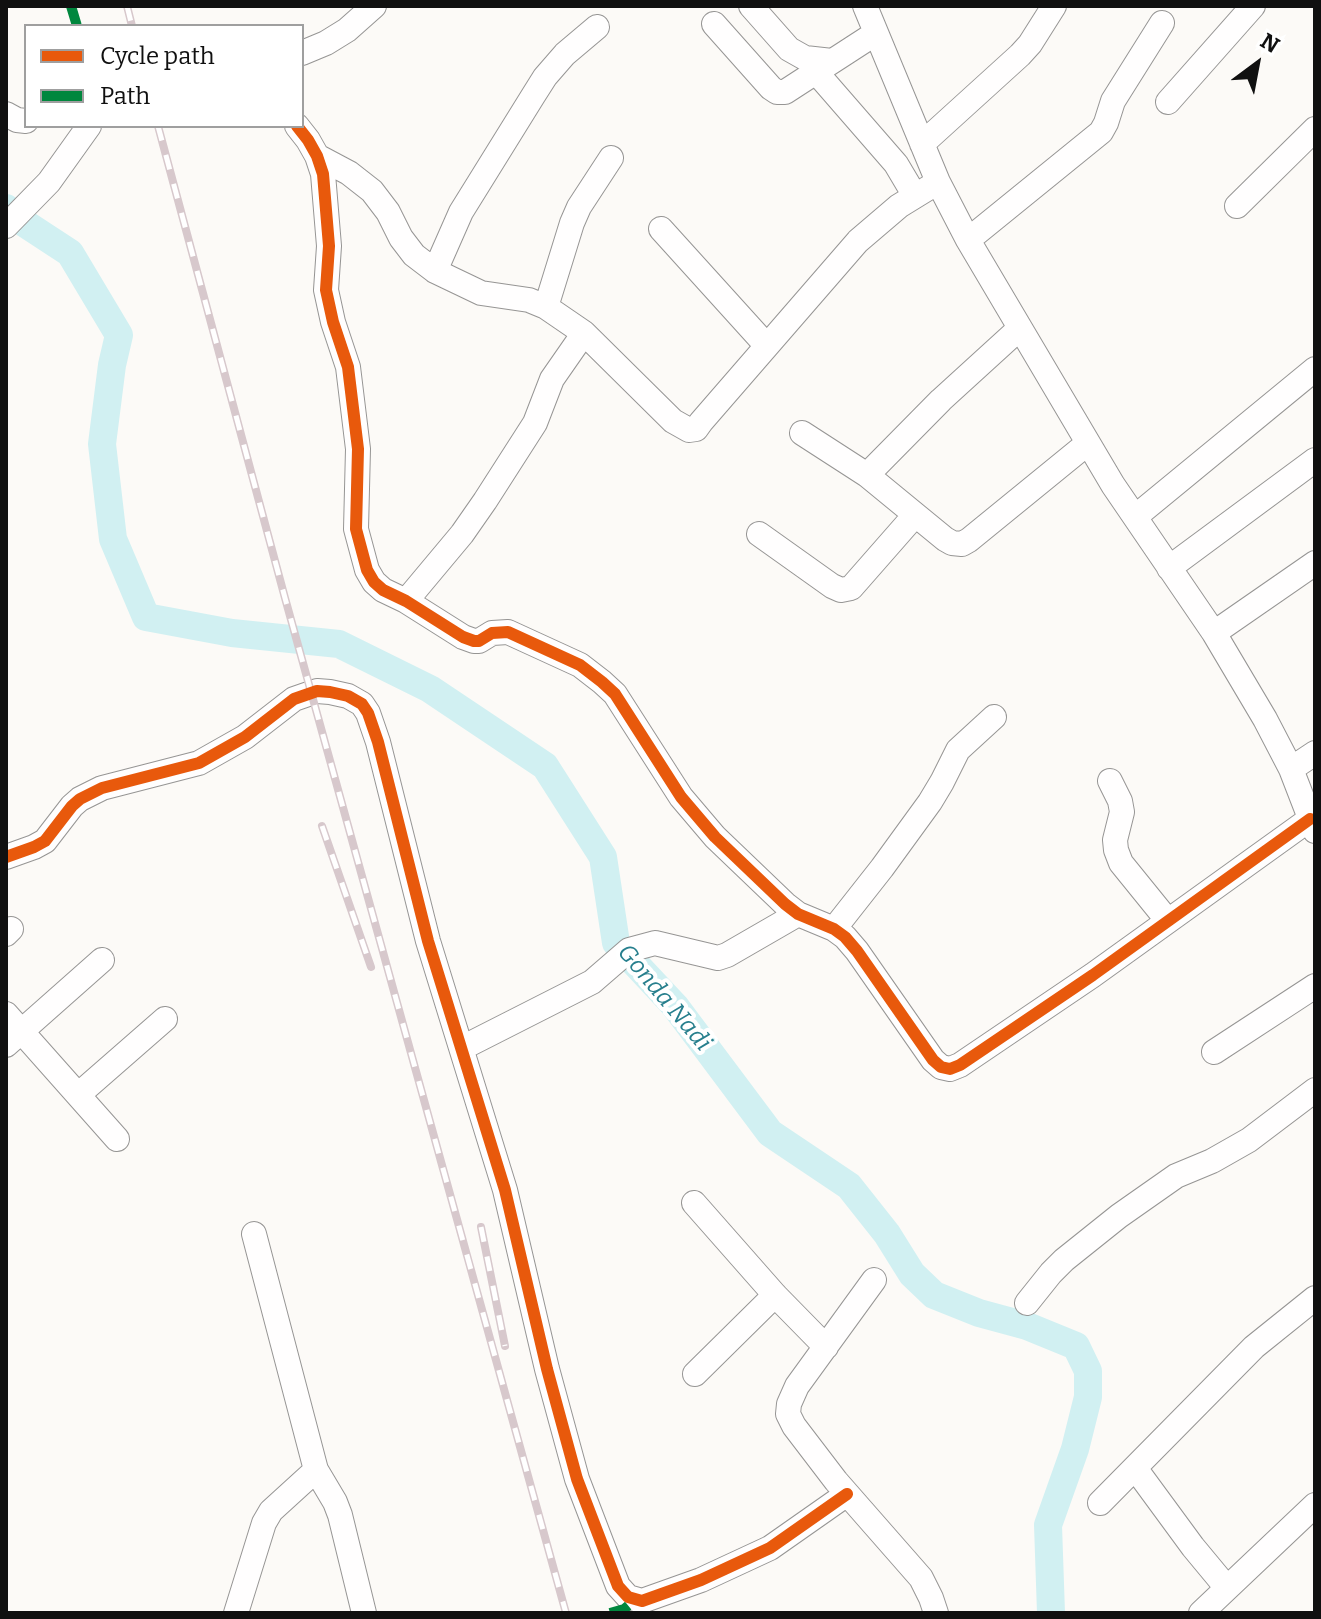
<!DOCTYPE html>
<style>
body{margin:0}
#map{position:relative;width:1321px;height:1619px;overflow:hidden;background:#fcfaf7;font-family:Bitter,serif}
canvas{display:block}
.frame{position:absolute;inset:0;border:8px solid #101010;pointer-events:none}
.legend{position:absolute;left:24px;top:24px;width:280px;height:104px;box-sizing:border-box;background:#fff;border:2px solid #9f9f9f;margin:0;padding:10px 14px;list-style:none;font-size:24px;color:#101010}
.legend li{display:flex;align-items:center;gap:16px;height:40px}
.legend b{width:40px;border:2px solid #9f9f9f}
.north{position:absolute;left:1217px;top:24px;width:80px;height:80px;-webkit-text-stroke:6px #fff;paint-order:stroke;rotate:32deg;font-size:22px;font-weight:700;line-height:32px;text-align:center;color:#101010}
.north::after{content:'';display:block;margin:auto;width:28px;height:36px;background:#101010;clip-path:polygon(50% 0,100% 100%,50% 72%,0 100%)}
</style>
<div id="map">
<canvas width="1321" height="1619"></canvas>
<div class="frame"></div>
<ul class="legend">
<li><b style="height:10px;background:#e8590c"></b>Cycle path</li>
<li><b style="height:10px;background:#00873e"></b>Path</li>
</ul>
<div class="north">N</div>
</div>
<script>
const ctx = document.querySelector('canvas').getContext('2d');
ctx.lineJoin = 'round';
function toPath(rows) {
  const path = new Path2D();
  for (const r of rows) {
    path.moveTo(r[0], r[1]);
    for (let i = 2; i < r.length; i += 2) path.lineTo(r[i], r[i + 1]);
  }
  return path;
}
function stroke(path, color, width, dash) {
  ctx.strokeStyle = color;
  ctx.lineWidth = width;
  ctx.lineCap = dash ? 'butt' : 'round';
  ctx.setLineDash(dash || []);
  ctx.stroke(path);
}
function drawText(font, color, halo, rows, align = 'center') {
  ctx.font = font + ' Bitter,serif';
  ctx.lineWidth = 8;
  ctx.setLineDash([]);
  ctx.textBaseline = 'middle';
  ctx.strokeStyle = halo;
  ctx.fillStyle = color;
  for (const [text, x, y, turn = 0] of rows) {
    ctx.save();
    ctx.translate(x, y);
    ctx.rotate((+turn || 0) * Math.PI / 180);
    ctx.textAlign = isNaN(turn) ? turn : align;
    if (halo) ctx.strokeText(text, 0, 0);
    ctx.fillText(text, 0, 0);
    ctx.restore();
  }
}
stroke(toPath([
 [6,208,15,217,70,253,119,335,112,365,102,444,113,539,146,617,232,633,339,644,430,689,545,766,603,857,616,943,675,1006,770,1133,849,1186,887,1234,912,1274,934,1295,979,1313,1027,1326,1076,1346,1088,1371,1088,1397,1075,1449,1048,1525,1051,1613]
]), '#d1f0f2', 28);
const minor = toPath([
 [751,6,789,49,805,58,832,61],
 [865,6,938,182,968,240,1113,485,1214,633,1265,719,1291,769,1315,831],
 [714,24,771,88,777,92,785,92,876,33],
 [302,53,326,43,347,30,374,6],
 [816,72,896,164,915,196],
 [1168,102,1253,6],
 [6,114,17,120,26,121],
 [297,126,308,140,317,156,323,174,329,246,326,290,333,322,348,367,358,449,356,529,367,570,374,582,383,590,406,601,463,637,474,641,479,641,492,633,508,632,580,665,602,682,615,694,681,797,715,837,785,904,798,914,834,929,845,937,857,951,933,1060,941,1067,950,1069,960,1065,1093,975,1310,819],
 [922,144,1020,55,1030,44,1054,6],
 [317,156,349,173,372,191,388,212,401,238,414,255,435,271,481,293,529,300,546,307,584,333,673,421,689,430,696,429,701,422,858,241,899,206,938,182],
 [1237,206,1315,129],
 [6,226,49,182,89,126],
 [661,229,766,345],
 [968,240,1101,132,1106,123,1113,101,1162,23],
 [435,271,461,212,533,96,545,77,565,54,597,27],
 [546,307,572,223,579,207,611,158],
 [802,433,867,475,945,539,952,543,962,544,969,540,1088,443],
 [867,475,941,400,1020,328],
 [1135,517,1315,369],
 [759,534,832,586,841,590,851,588,915,515],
 [1169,568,1315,460],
 [406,601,462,534,485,501,535,423,552,379,584,333],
 [1214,633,1315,563],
 [1291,769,1315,753],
 [1110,781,1120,801,1122,812,1115,840,1116,850,1121,863,1168,921],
 [6,857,34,847,45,841,72,806,80,799,102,788,199,763,245,737,294,699,317,691,330,692,348,696,362,704,368,713,378,742,428,941,505,1190,547,1369,577,1479,618,1586,628,1597,642,1601,701,1580,770,1548,847,1494],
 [834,929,882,868,930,802,942,782,958,750,994,717],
 [6,934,11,929],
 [6,1014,117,1139],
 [6,1045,102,960],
 [462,1048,592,982,629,950,655,943,718,958,727,955,798,914],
 [1214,1052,1315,986],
 [78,1095,165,1019],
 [694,1203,775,1295,826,1347],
 [254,1234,316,1470,335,1502,340,1515,364,1613],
 [874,1280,797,1386,789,1404,788,1414,794,1426,836,1481,921,1578,931,1598,936,1613],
 [1027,1303,1051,1273,1064,1260,1119,1216,1176,1176,1212,1161,1249,1140,1315,1090],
 [695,1374,775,1295],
 [1135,1468,1193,1547,1227,1588],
 [1100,1503,1254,1347,1315,1298],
 [236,1613,264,1523,271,1511,316,1470],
 [1201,1613,1315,1505]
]);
stroke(minor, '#969594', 26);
stroke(minor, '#fffefe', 24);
const rail = toPath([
 [127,6,132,26],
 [158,126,285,598,566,1613],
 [322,826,371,967],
 [481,1227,505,1346]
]);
stroke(rail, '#d7c8cc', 8);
stroke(rail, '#fff', 5, [15]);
stroke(toPath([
 [71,6,77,26],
 [610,1613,624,1609,635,1600]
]), '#00873e', 10, [20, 10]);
stroke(toPath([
 [297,126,308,140,317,156,323,174,329,246,326,290,333,322,348,367,358,449,356,529,367,570,374,582,383,590,406,601,463,637,474,641,479,641,492,633,508,632,580,665,602,682,615,694,681,797,715,837,785,904,798,914,834,929,845,937,857,951,933,1060,941,1067,950,1069,960,1065,1093,975,1310,819],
 [6,857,34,847,45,841,72,806,80,799,102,788,199,763,245,737,294,699,317,691,330,692,348,696,362,704,368,713,378,742,428,941,505,1190,547,1369,577,1479,618,1586,628,1597,642,1601,701,1580,770,1548,847,1494]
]), '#e8590c', 12);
drawText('italic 24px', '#277f8d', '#fff', [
 ["Gonda Nadi",664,998,50]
]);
</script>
